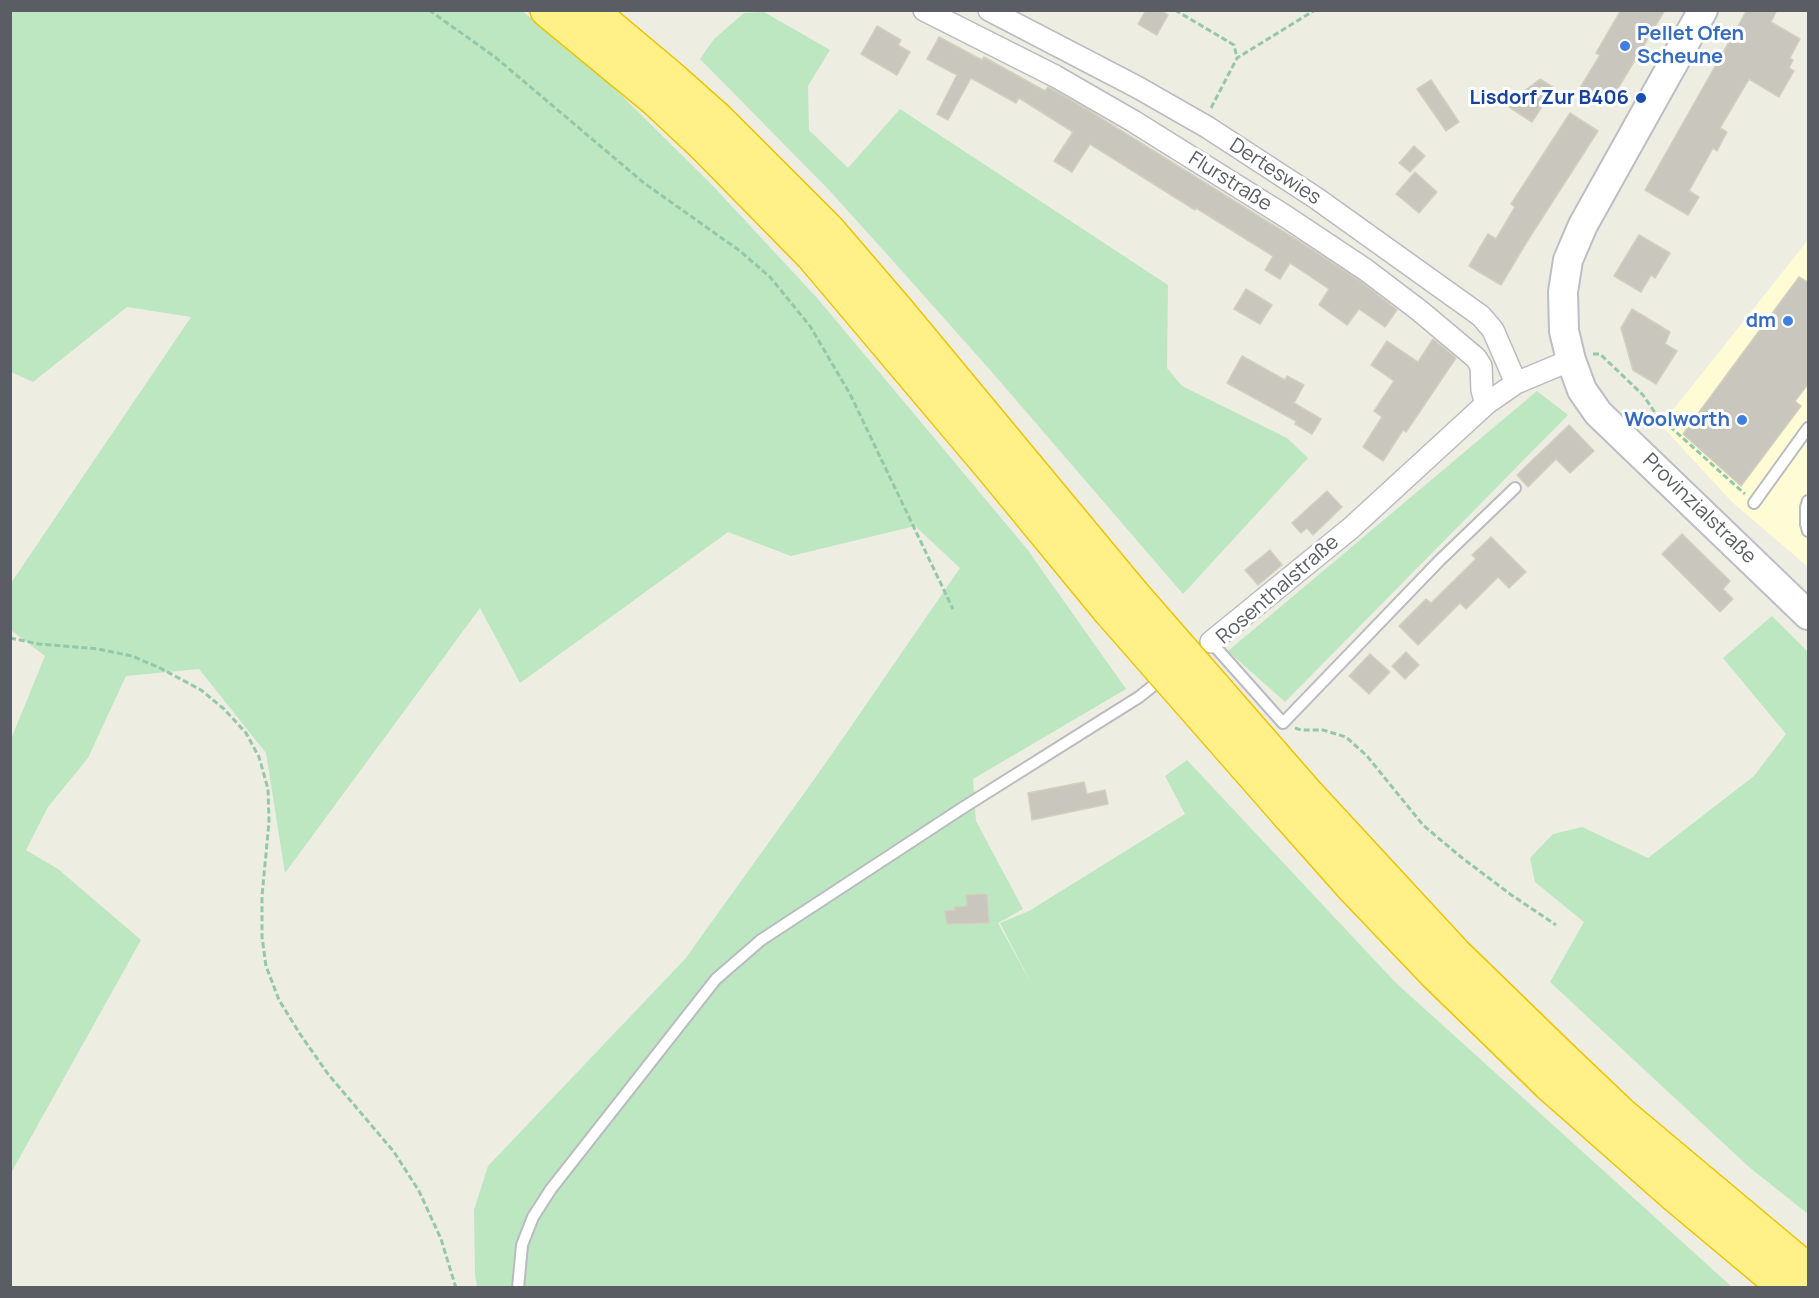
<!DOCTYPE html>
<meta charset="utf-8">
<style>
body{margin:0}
#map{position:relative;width:1819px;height:1298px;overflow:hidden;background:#eeede1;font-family:Manrope,sans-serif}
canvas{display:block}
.frame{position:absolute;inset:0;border:12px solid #5a5d63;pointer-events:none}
</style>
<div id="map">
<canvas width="1819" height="1298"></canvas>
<div class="frame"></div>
</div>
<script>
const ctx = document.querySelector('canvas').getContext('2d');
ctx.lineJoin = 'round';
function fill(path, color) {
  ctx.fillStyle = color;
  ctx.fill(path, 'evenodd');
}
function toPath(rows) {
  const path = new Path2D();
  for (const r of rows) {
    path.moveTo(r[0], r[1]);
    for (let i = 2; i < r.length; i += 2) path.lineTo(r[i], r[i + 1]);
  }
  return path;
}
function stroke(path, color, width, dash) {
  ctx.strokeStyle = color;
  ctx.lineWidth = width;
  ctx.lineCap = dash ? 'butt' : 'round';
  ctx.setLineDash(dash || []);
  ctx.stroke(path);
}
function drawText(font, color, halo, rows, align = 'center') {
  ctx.font = font + ' Manrope,sans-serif';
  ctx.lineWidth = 6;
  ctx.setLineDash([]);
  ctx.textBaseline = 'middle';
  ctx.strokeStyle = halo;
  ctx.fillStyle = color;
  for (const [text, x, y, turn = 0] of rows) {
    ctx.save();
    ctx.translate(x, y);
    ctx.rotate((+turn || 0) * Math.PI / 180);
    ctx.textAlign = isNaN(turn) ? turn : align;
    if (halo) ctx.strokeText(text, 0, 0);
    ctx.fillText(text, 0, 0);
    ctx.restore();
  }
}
fill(toPath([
 [1808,240,1808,567,1732,502,1661,425]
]), '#fffbd5');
fill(toPath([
 [11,11,522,11,597,71,714,187,818,299,1027,549,1126,689,973,779,976,821,1023,909,998,923,1033,987,1000,923,1029,911,1185,814,1165,776,1187,760,1395,982,1732,1287,477,1287,475,1275,474,1210,488,1166,685,959,823,767,960,568,915,526,791,556,728,532,520,683,480,608,285,873,266,753,199,669,126,676,88,758,48,807,26,850,58,869,141,940,11,1173,11,739,45,656,11,630,11,583,191,317,127,307,33,382,11,372],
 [764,12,830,50,808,86,809,130,848,168,900,109,1168,285,1167,368,1182,386,1287,438,1308,458,1183,594,991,371,894,262,829,190,700,59,714,39,744,13],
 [1537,391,1568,415,1285,702,1228,651],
 [1772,616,1808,652,1808,1214,1749,1167,1550,982,1584,922,1535,882,1530,858,1553,834,1582,827,1648,858,1754,776,1786,734,1723,658]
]), '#bce7c1');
const building = toPath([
 [1146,10,1160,10,1168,15,1157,35,1138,24,1146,10],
 [1621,10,1665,10,1608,105,1580,88,1600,55,1596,53,1621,10],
 [1747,10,1777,10,1771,22,1800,39,1790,58,1793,60,1789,68,1794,71,1779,97,1749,79,1720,128,1727,132,1717,151,1713,148,1689,191,1699,197,1688,215,1645,190,1747,10],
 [877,26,901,40,898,45,910,52,897,75,861,54,877,26],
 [939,37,982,60,984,57,1045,91,1048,87,1088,110,1302,243,1359,280,1397,310,1385,327,1359,309,1347,325,1319,305,1329,289,1290,263,1280,279,1265,270,1273,256,1196,208,1195,210,1090,144,1072,172,1054,161,1073,132,1019,98,1016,103,971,78,948,120,937,114,957,75,927,59,939,37],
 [1540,79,1554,88,1532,122,1506,105,1540,79],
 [1431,80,1459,122,1446,131,1417,89,1431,80],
 [1570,113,1598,131,1528,240,1501,285,1469,266,1488,234,1496,239,1515,207,1511,204,1570,113],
 [1414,146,1425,156,1410,172,1399,163,1414,146],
 [1415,172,1437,192,1419,213,1396,194,1415,172],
 [1639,235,1670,253,1655,278,1651,275,1641,292,1614,276,1639,235],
 [1799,277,1809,283,1809,383,1795,401,1801,406,1741,486,1683,434,1799,277],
 [1246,289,1272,305,1260,324,1234,309,1246,289],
 [1632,309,1670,332,1665,344,1677,351,1656,384,1633,370,1621,328,1632,309],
 [1433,339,1456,358,1406,432,1403,430,1383,461,1363,447,1382,417,1374,411,1394,381,1371,365,1387,341,1418,362,1433,339],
 [1242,356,1285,380,1287,376,1304,385,1294,403,1321,419,1312,434,1295,424,1296,421,1227,383,1242,356],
 [1569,425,1594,451,1570,473,1556,459,1528,487,1517,475,1569,425],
 [1327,491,1342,507,1313,535,1307,528,1301,533,1292,523,1327,491],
 [1682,534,1730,581,1723,589,1733,599,1720,612,1662,554,1682,534],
 [1491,537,1526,572,1509,588,1498,577,1466,609,1460,603,1418,645,1399,626,1426,599,1431,603,1476,559,1472,555,1491,537],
 [1270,550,1282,565,1258,585,1245,570,1270,550],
 [1406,652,1419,665,1405,679,1392,666,1406,652],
 [1370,654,1390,672,1369,694,1349,676,1370,654],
 [1084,782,1087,794,1105,790,1108,804,1032,820,1028,793,1084,782],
 [987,894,989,923,947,924,945,911,955,910,955,907,967,906,966,895,987,894]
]);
fill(building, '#c9c6be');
stroke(building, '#d3cfbf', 1.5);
const lane = toPath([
 [1808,501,1806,507,1806,524,1808,531],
 [1754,503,1808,428],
 [1209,644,1211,642,1283,723,1440,560,1515,488],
 [518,1288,522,1245,533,1217,551,1189,716,979,761,940,964,807,1139,697,1163,678]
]);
const street = toPath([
 [924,10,1055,76,1133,121,1285,216,1366,270,1420,311,1476,358,1481,366,1482,390,1486,404],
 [989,10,1137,87,1207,127,1316,198,1481,316,1493,330,1516,383],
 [1211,642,1351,528,1486,404,1516,383,1571,360]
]);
const secondary = toPath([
 [1703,10,1583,225,1568,260,1563,292,1564,331,1571,360,1582,390,1598,413,1808,615]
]);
const highway = toPath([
 [547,10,655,99,705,146,813,256,993,469,1109,610],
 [590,10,671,78,716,118,829,231,896,309,1131,592],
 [1308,795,1455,954,1561,1057,1622,1115,1808,1271],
 [1288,814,1352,886,1436,974,1549,1084,1676,1196,1786,1288]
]);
stroke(lane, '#b9bbc1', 14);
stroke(street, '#b9bbc1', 24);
stroke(secondary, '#bcbec6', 32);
stroke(highway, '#efc300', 36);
stroke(toPath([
 [429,10,495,57,644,183,740,251,770,277,810,326,850,394,953,609],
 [1175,10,1234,45,1237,58],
 [1211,108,1237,58,1315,10],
 [1593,354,1600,354,1643,395,1656,414,1745,494],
 [10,638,39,644,98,649,132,656,160,668,201,690,224,709,246,733,259,757,268,789,269,822,262,896,262,937,266,966,279,1000,300,1034,328,1074,394,1152,419,1191,441,1239,456,1288],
 [1295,728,1301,730,1323,730,1346,737,1367,756,1423,825,1461,857,1510,894,1556,925]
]), '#94c8aa', 3, [6, 3]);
stroke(lane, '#fff', 10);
stroke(street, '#fff', 21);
stroke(secondary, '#fff', 28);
stroke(highway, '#fff087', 33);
const highwayBridge = toPath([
 [1131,592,1308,795],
 [1109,610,1288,814]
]);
stroke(highwayBridge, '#efc300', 36, []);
stroke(highwayBridge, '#fff087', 33);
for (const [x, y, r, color] of [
 [1625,46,6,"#3f7fe0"],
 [1641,98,6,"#1a4fb4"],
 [1788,321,6,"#3f7fe0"],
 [1742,420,6,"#3f7fe0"]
]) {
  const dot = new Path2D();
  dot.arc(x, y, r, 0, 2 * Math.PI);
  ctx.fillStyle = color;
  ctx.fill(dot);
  stroke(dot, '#fff', 2);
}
drawText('bold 20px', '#366cbe', '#fff', [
 ["Pellet Ofen",1637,34,"left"],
 ["Scheune",1637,57,"left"],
 ["dm",1776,321],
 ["Woolworth",1730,420]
], 'right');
drawText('bold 20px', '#164399', '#fff', [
 ["Lisdorf Zur B406",1629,98]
], 'right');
drawText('20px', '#5a5d63', '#fff', [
 ["Derteswies",1275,172,33],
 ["Flurstraße",1230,182,32],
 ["Provinzialstraße",1699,509,44],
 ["Rosenthalstraße",1278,590,-41]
]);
</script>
